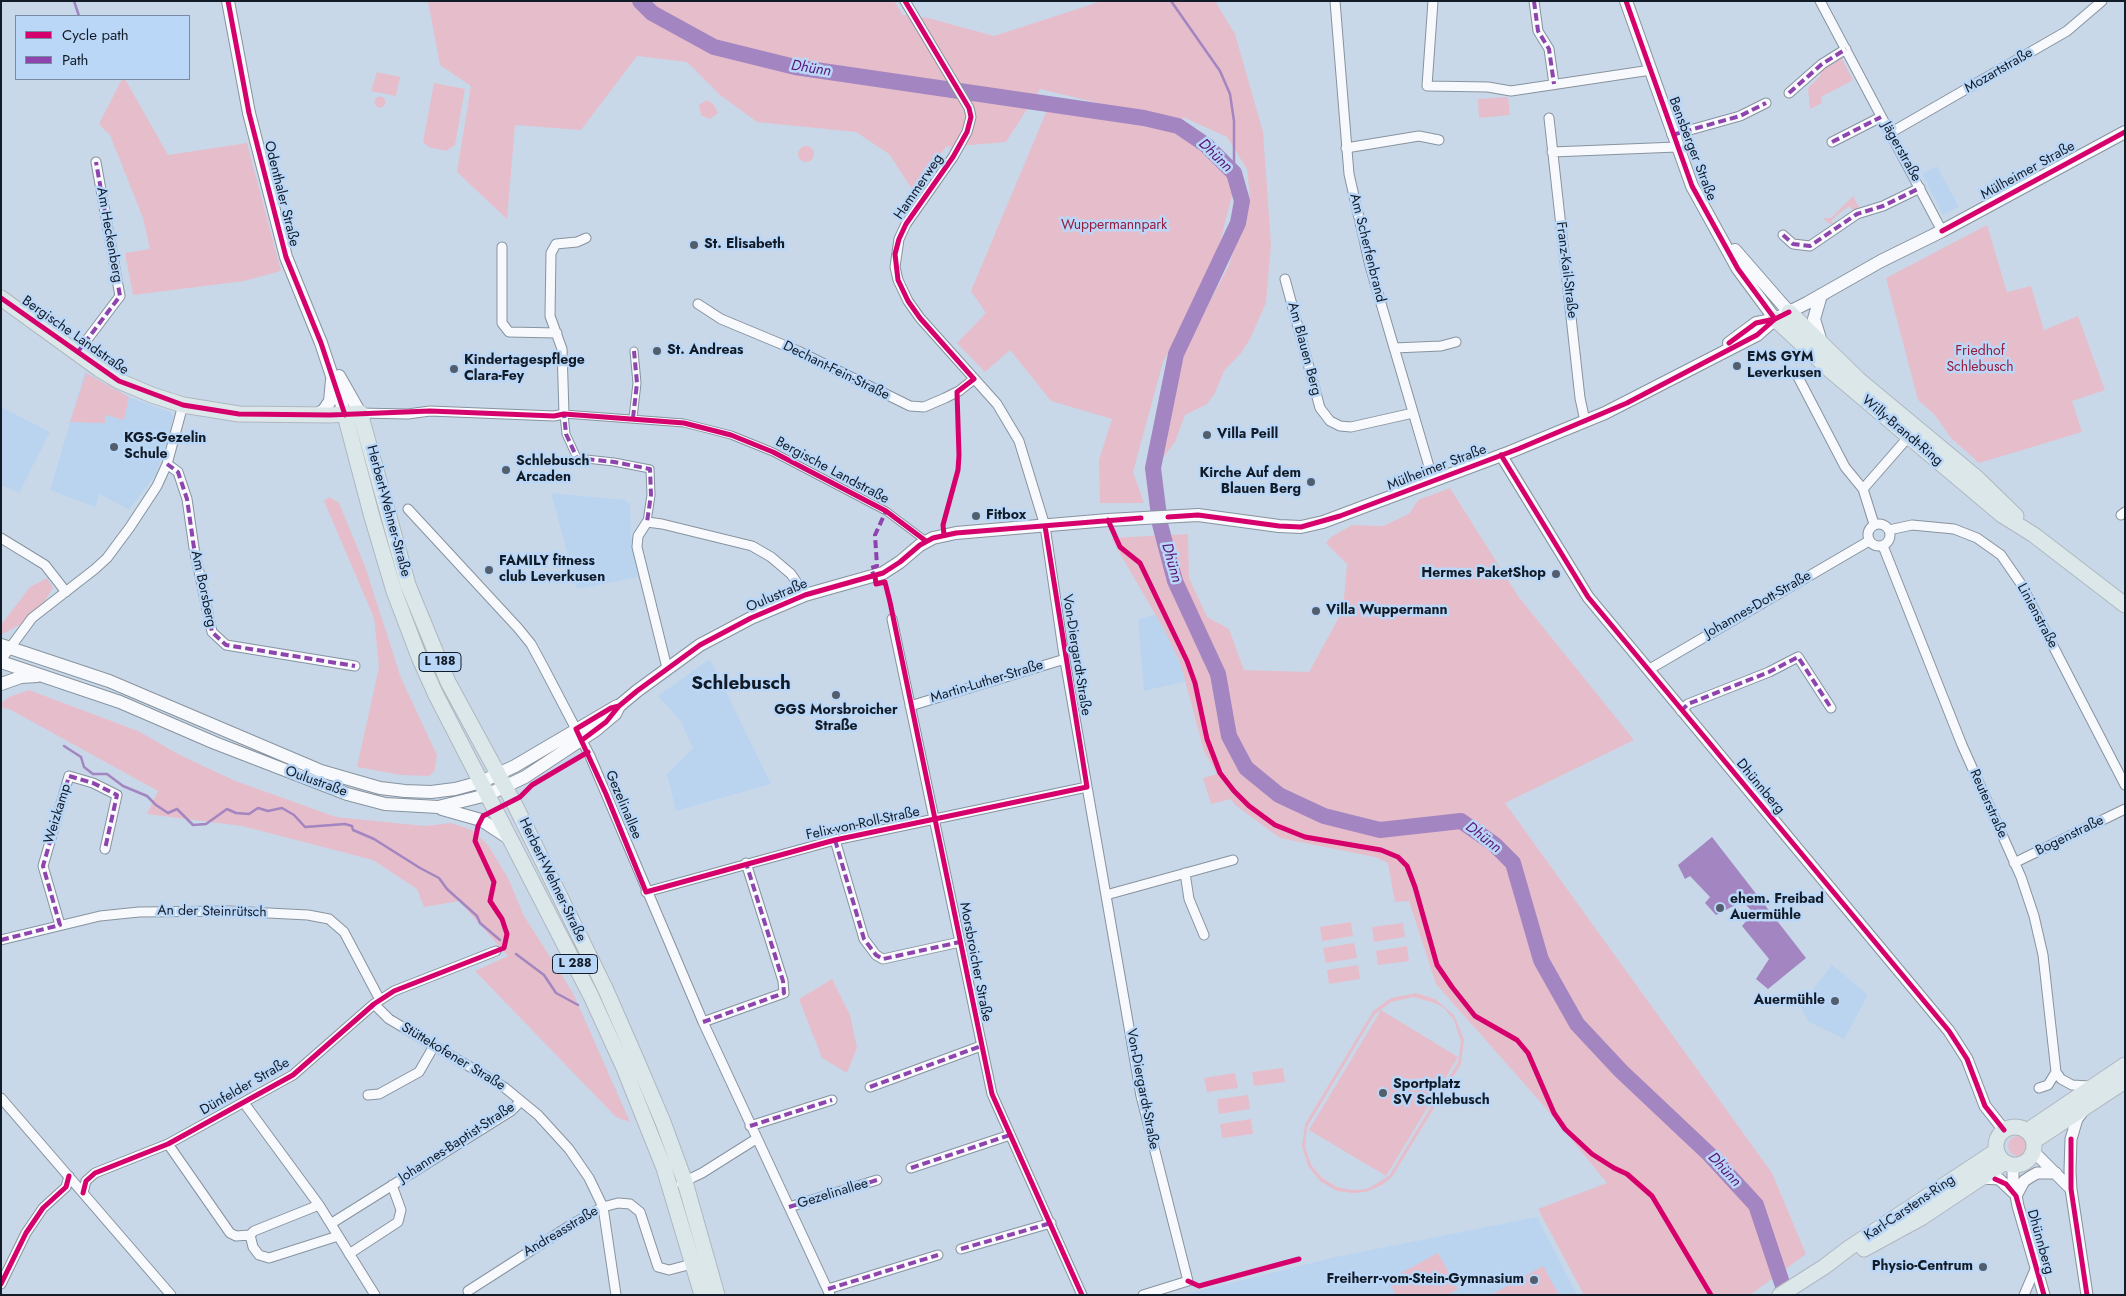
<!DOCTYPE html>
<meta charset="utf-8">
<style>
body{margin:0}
#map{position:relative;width:2126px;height:1296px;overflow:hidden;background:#c8d8e9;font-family:Jost,sans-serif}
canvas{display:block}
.frame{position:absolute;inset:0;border:2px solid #121c28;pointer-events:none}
.legend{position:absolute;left:15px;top:15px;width:175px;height:65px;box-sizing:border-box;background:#bbd7f7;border:1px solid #778ca4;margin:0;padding:6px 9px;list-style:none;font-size:15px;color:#121c28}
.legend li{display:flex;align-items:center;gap:10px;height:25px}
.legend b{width:25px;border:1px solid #778ca4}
</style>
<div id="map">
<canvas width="2126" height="1296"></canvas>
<div class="frame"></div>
<ul class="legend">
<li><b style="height:6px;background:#d6006c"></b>Cycle path</li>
<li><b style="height:6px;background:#8e44ad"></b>Path</li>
</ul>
</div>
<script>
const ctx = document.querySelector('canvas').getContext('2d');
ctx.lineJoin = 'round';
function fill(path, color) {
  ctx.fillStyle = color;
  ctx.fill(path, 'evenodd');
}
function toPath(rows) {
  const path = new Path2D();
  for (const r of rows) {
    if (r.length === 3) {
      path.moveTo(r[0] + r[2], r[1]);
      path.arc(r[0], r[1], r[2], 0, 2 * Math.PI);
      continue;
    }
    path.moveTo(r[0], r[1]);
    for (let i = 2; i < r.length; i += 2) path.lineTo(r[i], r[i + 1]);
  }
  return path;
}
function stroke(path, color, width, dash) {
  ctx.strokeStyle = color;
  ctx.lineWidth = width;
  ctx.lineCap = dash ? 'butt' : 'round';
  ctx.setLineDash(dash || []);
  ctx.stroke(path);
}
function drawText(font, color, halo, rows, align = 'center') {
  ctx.font = font + ' Jost,sans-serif';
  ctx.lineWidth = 5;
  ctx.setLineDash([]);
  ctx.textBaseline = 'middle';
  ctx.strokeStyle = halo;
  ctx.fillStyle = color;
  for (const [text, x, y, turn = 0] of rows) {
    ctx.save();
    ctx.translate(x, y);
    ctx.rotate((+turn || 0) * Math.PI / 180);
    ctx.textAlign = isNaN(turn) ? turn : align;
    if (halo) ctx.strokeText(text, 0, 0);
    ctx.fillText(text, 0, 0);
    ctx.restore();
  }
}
fill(toPath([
 [1937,166,1959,207,1943,215,1922,174],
 [85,372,131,398,170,412,173,416,170,432,156,474,129,510,100,494,95,507,50,490],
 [1,407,50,432,19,493,1,485],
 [551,493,625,500,630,505,631,535,639,577,577,589],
 [1160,613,1191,680,1144,691,1138,619],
 [710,659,771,784,676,811,667,774,693,748,680,720,658,696],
 [1832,965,1868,995,1844,1039,1809,1022,1800,1006],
 [1537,1217,1577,1295,1182,1295,1336,1257]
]), '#bad4f0');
fill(toPath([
 [428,1,894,1,903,15,928,18,994,36,1102,1,1215,1,1235,34,1263,132,1271,244,1266,303,1250,339,1241,353,1224,371,1215,393,1207,404,1185,415,1175,442,1159,463,1153,460,1173,372,1229,265,1250,198,1247,169,1227,137,1183,117,1181,123,1040,89,1006,142,946,147,912,189,889,154,856,132,757,122,720,95,687,62,637,56,581,130,515,125,507,219,457,172,471,86,440,65],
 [1841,57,1853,80,1821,97,1822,103,1810,109,1808,88,1820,76,1822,67],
 [377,72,400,77,396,96,371,91],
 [122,79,125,79,168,155,247,143,281,271,244,281,133,295,125,253,150,249,143,218,110,135,99,124],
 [434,83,465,89,455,145,446,151,429,147,423,142],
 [380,102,5.5],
 [1508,97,1510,115,1479,118,1478,99],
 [707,100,714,105,718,113,710,119,701,115,699,105],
 [1050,103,1150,121,1203,139,1234,187,1216,259,1163,362,1133,472,1144,503,1100,503,1099,460,1112,419,1051,401,1010,350,985,372,957,343,986,313,971,291],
 [806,154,8],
 [1853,196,1860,209,1853,212,1850,206,1842,211,1831,221,1836,225,1835,227,1822,218,1831,218],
 [1987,225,2007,292,2031,286,2044,330,2078,316,2105,390,2072,401,2082,432,1979,463,1951,438,1934,414,1918,400,1886,278],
 [86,373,129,397,124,420,106,415,105,423,70,422],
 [1450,488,1518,596,1634,740,1505,803,1772,1173,1806,1254,1750,1295,1584,1295,1538,1209,1607,1183,1544,1106,1436,984,1409,901,1395,902,1388,863,1375,857,1280,838,1234,804,1231,799,1211,804,1203,778,1217,774,1204,751,1180,662,1165,631,1111,538,1188,534,1189,578,1207,617,1229,629,1244,670,1309,672,1343,610,1347,564,1326,543,1331,537,1352,525,1383,526,1409,514,1418,500],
 [329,497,339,503,365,566,401,678,437,755,435,770,429,776,401,775,357,767,379,667,374,618,324,501],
 [47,578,53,588,42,605,19,625,1,635,1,625,30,587],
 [29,690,138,731,180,755,233,780,336,817,425,826,451,823,472,830,488,845,508,878,524,916,573,993,630,1122,616,1117,475,971,508,956,459,901,424,907,417,889,373,860,242,826,147,814,158,791,11,710,1,707,1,703,9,697],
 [1351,922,1353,936,1322,941,1320,927],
 [1403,923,1405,937,1374,942,1372,927],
 [1354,943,1357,958,1326,963,1323,948],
 [1407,946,1409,961,1378,965,1376,951],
 [1358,965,1360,979,1329,984,1327,970],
 [832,979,850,1015,857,1048,847,1073,822,1058,799,999],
 [1416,993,1435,999,1454,1015,1464,1039,1461,1064,1392,1177,1382,1185,1366,1192,1353,1193,1337,1191,1320,1181,1308,1166,1302,1146,1305,1124,1373,1011,1391,998],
 [1413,997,1435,1003,1444,1008,1454,1020,1461,1042,1458,1062,1389,1176,1367,1189,1351,1190,1337,1187,1322,1178,1311,1165,1305,1146,1307,1127,1374,1015,1391,1002],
 [1381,1010,1458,1057,1386,1176,1309,1130],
 [1283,1068,1285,1082,1254,1086,1252,1072],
 [1235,1073,1238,1088,1207,1092,1204,1078],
 [1248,1095,1250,1109,1219,1114,1217,1099],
 [1251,1119,1253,1134,1222,1138,1220,1124],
 [2018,1146,10],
 [1438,1253,1458,1289,1448,1295,1396,1295,1388,1280],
 [1543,1266,1559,1295,1491,1295]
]), '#e6becb');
fill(toPath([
 [1712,837,1806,958,1768,989,1756,979,1769,959,1742,926,1753,913,1743,901,1716,915,1705,903,1710,897,1690,876,1685,879,1678,865]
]), '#a385c1');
stroke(toPath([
 [74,1,79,16],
 [1171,1,1220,71,1230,94,1234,121,1234,173],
 [64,746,81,757,84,767,93,774,107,774,123,786,147,796,156,805,168,813,177,809,193,825,206,824,227,809,236,813,249,814,258,808,268,811,282,808,294,815,305,827,345,824,352,826,353,830,374,839,420,868,439,878,447,889,477,916,480,923,500,940],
 [516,954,544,975,556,993,578,1005]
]), '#a385c1', 2.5);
stroke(toPath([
 [640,1,652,13,714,47,795,67,1144,118,1178,126,1206,145,1234,173,1242,201,1238,223,1176,354,1153,468,1160,524,1175,581,1218,674,1229,736,1246,768,1279,795,1324,816,1380,830,1461,821,1494,844,1513,863,1541,960,1577,1024,1621,1071,1710,1155,1756,1205,1786,1295]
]), '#a385c1', 16);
const pedestrian = toPath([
 [633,418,637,383,634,351],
 [647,522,651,495,650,469,614,462,577,458,566,434,564,414,684,423,731,435,773,452,886,511,926,541]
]);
const minor = toPath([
 [905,1,969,108,971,117,967,132,953,157,906,224,899,239,895,267,898,280,908,301,920,318,997,404,1019,441,1045,526,1063,649,1141,1096,1188,1281,1143,1295],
 [1335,1,1349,174,1370,266,1433,480],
 [1433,1,1427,86,1488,87,1511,91,1651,70],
 [1534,1,1538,31,1549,49,1554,84],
 [1820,1,1942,231],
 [1789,93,1822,64,1846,49],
 [1549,118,1580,398,1585,421],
 [1890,133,2067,31,2102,1],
 [1672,135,1740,116,1766,103],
 [1832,142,1881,117],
 [1346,148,1419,136,1439,140],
 [1552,152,1677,147],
 [1783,235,1793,244,1810,246,1857,214,1883,206,1920,188],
 [502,247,502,323,509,332,557,333],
 [1285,279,1320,408,1330,421,1340,426,1351,427,1413,413],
 [698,304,721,319,798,351,910,406,924,407,945,398,959,391,974,379],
 [1394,348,1441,346,1456,342],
 [77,353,120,296,96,162],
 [1797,375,1845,467,1863,489,1874,524],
 [360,413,408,414,430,411,554,416,564,414,562,349,550,316,551,253,556,244,577,242,586,238],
 [167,464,178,472,187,499,194,548,212,632,226,645,355,666],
 [1863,489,1911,434],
 [408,509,518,628,531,644,544,668,590,756,703,1022,830,1295],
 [2121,515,2125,512],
 [1879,535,11],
 [1889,530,1912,525,1954,529,1977,538,2001,555,2021,584,2125,785],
 [1,538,45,565,66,592],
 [1883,546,1962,745,2021,877,2034,916,2043,955,2056,1072,2061,1079,2072,1085,2089,1086],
 [892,619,992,1094,1082,1295],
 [1,660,32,618,95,569,107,558,130,527,157,486,167,464,183,405],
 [667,668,637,547,638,536,647,522,662,524,752,546,771,557,791,574,805,595],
 [1648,670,1869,541],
 [910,706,1065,659],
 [1681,711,1688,704,1769,672,1798,657,1831,708],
 [835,840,864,939,876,955,883,959,960,942],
 [2014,863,2125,809],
 [1185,873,1189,899,1204,935],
 [646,892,835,840,1087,787],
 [1106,895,1233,860],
 [60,925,43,866,69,776,93,783,117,795,105,849],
 [1,940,100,916,139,912,229,911,308,915,329,919,344,932,380,1000],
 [374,1004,389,1019,504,1087,538,1115,569,1149,589,1178,603,1207,616,1295],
 [703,1022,784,993,783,981,746,863],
 [870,1087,981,1046],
 [2039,1088,2048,1085,2056,1072],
 [368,1095,379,1094,419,1072,434,1046],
 [1,1098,171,1295],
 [244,1103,319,1205,375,1295],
 [750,1126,832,1100],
 [168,1144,230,1233,236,1236,250,1235],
 [911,1168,1010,1135],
 [681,1183,702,1173,756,1139],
 [83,1193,86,1181,95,1173,168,1144,293,1075,374,1004,394,991,496,951],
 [319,1205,254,1231,250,1235,253,1247,259,1255,269,1258,338,1236],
 [789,1207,877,1180],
 [332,1223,511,1111,521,1101],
 [961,1249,1051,1223],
 [349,1254,398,1222,401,1210,392,1185],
 [1,1284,26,1233,43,1208,66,1187,69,1176],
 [828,1289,938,1255],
 [468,1291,574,1223,603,1207,618,1203,630,1204,640,1212,658,1267,669,1270,696,1263],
 [2024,1295,2036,1267]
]);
const tertiary = toPath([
 [1501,455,1588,597,1949,1031,1967,1059,1985,1106,2004,1130],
 [2083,1111,2077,1119,2071,1139,2070,1171,2071,1189,2087,1295],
 [2033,1151,2071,1189],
 [2013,1165,2013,1179,2018,1206,2044,1295],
 [1981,1178,1999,1179,2015,1194],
 [2016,1196,2024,1181,2030,1177,2037,1173,2056,1173]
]);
const secondary = toPath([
 [228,1,249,113,286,257,321,343,345,415],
 [1626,1,1692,186,1738,269,1775,319],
 [1735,250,1789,312],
 [1821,342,1814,319,1821,295],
 [1729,343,1756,323,1775,319,1807,303,1881,261,1942,231,2125,132],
 [339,376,360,413],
 [316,415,324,410,330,401,332,380],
 [1,645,109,681,321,771,380,788,405,791,431,792,455,789,481,782,515,766,617,706],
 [1,662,120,702,215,743,347,794,385,804,438,807,487,795,525,777,596,730,615,714,619,706,637,691,700,645,751,618,805,595,883,573,900,562,920,545,933,538,956,533,1108,520,1198,515,1279,526,1301,527,1323,522,1510,452,1605,413,1757,335,1775,319],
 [1,684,21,677,37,676],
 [442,809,481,820,510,839]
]);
const primary = toPath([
 [1,298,99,369,119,381,152,395,183,405,239,414,330,415,360,413,408,585,448,682,516,807,605,988,637,1061,663,1122,685,1182,717,1295],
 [1789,312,1859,380,1977,478,2016,516],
 [1775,319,1831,371,2002,515,2034,535,2125,605],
 [345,415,372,517,394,591,419,657,435,693,591,996,624,1068,664,1168,702,1295],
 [2015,1146,19],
 [2027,1131,2125,1065],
 [2034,1141,2125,1081],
 [1864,1249,1921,1218,2005,1162],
 [1780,1295,1824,1267,1849,1248,1996,1151]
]);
stroke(pedestrian, '#87939f', 9);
stroke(minor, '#87939f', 11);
stroke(tertiary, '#87939f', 13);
stroke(secondary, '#87939f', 14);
stroke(primary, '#afb7c0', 17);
stroke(pedestrian, '#f7f9fc', 7);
stroke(minor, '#f7f9fc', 9);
stroke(tertiary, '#f7f9fc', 11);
stroke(secondary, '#f7f9fc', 12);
stroke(primary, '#dce7ea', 15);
stroke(toPath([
 [1534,1,1538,31,1549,49,1554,84],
 [1789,93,1822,64,1846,49],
 [1672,135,1740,116,1766,103],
 [1832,142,1881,117],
 [1783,235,1793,244,1810,246,1857,214,1883,206,1920,188],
 [77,353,120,296,96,162],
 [568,414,564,414,566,434,577,458,614,462,650,469,651,495,647,522],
 [633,418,637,383,634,351],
 [167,464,178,472,187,499,194,548,212,632,226,645,355,666],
 [875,579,871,568,877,566,875,535,886,511],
 [1681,711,1688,704,1769,672,1798,657,1831,708],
 [835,840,864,939,876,955,883,959,960,942],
 [1,940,60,925,43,866,69,776,93,783,117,795,105,849],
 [703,1022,784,993,783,981,746,863],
 [870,1087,981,1046],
 [750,1126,832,1100],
 [911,1168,1010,1135],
 [789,1207,877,1180],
 [961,1249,1051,1223],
 [828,1289,938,1255]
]), '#8e44ad', 4, [8, 4]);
stroke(toPath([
 [228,1,249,113,286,257,321,343,345,415],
 [905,1,969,108,971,117,967,132,953,157,906,224,899,239,895,254,898,280,908,301,920,318,974,379,957,392,959,455,958,470,943,525,944,535],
 [1626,1,1692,186,1738,269,1775,319],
 [1942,231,2125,132],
 [1,298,119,381,183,405,239,414,330,415,430,411,554,416,564,414,684,423,731,435,773,452,886,511,926,541],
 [1729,343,1756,323,1775,319,1789,312],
 [1501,455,1588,597,1949,1031,1967,1059,1985,1106,2004,1130],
 [1168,517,1198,515,1279,526,1301,527,1340,516,1518,449,1627,403,1757,335,1775,319],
 [1108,520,1120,547,1140,563,1187,661,1195,683,1207,739,1220,773,1234,791,1249,806,1275,825,1305,837,1381,850,1398,857,1407,866,1415,887,1437,965,1452,987,1475,1016,1517,1040,1528,1053,1554,1113,1565,1129,1592,1154,1614,1168,1627,1174,1652,1196,1711,1295],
 [875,576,876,584,885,582,890,602,992,1094,1082,1295],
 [619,706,611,708,576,729,606,794,646,892,835,840,1087,787,1045,526],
 [582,740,606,722,619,706,637,691,700,645,751,618,805,595,883,573,900,562,920,545,933,538,956,533,1141,518],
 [2071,1139,2071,1189,2087,1295],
 [1995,1179,2006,1184,2016,1196,2044,1295],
 [83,1193,86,1181,95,1173,168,1144,293,1075,374,1004,394,991,504,948,507,934,502,919,490,901,494,882,475,841,478,826,483,816,520,797,532,785,588,752],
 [1188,1281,1199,1286,1299,1259],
 [1,1284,26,1233,43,1208,66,1187,69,1176]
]), '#d6006c', 5);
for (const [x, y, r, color] of [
 [694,245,5,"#525e6c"],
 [657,351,5,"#525e6c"],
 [1737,366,5,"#525e6c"],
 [454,369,5,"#525e6c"],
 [1207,435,5,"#525e6c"],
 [114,447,5,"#525e6c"],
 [506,470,5,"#525e6c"],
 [1311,482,5,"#525e6c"],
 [976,516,5,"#525e6c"],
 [489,570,5,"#525e6c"],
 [1556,574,5,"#525e6c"],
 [1316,611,5,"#525e6c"],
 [836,695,5,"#525e6c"],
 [1720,908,5,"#525e6c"],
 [1835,1001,5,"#525e6c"],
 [1383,1093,5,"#525e6c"],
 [1983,1267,5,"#525e6c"],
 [1534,1280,5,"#525e6c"]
]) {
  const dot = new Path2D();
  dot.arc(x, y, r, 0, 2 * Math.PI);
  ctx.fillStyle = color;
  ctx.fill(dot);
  stroke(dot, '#bbd7f7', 2);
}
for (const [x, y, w] of [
 [440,662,42],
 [575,964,45]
]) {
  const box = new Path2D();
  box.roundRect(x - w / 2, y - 9.5, w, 19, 4);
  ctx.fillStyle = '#bbd7f7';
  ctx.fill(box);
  stroke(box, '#121c28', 1);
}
drawText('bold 12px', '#121c28', null, [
 ["L 188",440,662],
 ["L 288",575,964]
]);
drawText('14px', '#121c28', '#bbd7f7', [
 ["Mozartstraße",1999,71,-30],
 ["Bensberger Straße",1692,149,69],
 ["Jägerstraße",1901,152,61],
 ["Mülheimer Straße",2028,171,-29],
 ["Hammerweg",919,187,-56],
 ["Odenthaler Straße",281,194,76],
 ["Am Heckenberg",109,235,80],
 ["Am Scherfenbrand",1367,248,76],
 ["Franz-Kail-Straße",1566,270,83],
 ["Bergische Landstraße",75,336,35],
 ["Am Blauen Berg",1304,349,75],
 ["Dechant-Fein-Straße",836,371,26],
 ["Willy-Brandt-Ring",1902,431,40],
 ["Mülheimer Straße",1437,468,-21],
 ["Bergische Landstraße",832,471,28],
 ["Herbert-Wehner-Straße",388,511,75],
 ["Am Borsberg",203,589,78],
 ["Oulustraße",777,596,-23],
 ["Johannes-Dott-Straße",1758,605,-30],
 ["Linienstraße",2037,616,62],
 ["Von-Diergardt-Straße",1076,655,81],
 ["Martin-Luther-Straße",987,682,-17],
 ["Oulustraße",316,782,20],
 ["Dhünnberg",1760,787,50],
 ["Reuterstraße",1988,804,66],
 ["Gezelinallee",623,805,67],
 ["Weizkamp",58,814,-73],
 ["Felix-von-Roll-Straße",863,824,-12],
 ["Bogenstraße",2070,836,-26],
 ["Herbert-Wehner-Straße",552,880,64],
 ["An der Steinrütsch",212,912,1],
 ["Morsbroicher Straße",975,962,79],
 ["Stüttekofener Straße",453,1057,31],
 ["Dünfelder Straße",245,1087,-30],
 ["Von-Diergardt-Straße",1142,1089,79],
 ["Johannes-Baptist-Straße",457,1143,-33],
 ["Gezelinallee",833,1194,-17],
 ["Karl-Carstens-Ring",1910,1208,-34],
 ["Andreasstraße",561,1232,-31],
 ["Dhünnberg",2040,1242,74]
]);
drawText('14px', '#961b3c', '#bbd7f7', [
 ["Wuppermannpark",1114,226],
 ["Friedhof",1980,352],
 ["Schlebusch",1980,368]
]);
drawText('bold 14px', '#121c28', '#bbd7f7', [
 ["St. Elisabeth",704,245],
 ["St. Andreas",667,351],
 ["EMS GYM",1747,358],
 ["Leverkusen",1747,374],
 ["Kindertagespflege",464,361],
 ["Clara-Fey",464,377],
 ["Villa Peill",1217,435],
 ["KGS-Gezelin",124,439],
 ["Schule",124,455],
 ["Schlebusch",516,462],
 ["Arcaden",516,478],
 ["Kirche Auf dem",1301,474,"right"],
 ["Blauen Berg",1301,490,"right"],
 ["Fitbox",986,516],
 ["FAMILY fitness",499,562],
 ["club Leverkusen",499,578],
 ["Hermes PaketShop",1546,574,"right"],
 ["Villa Wuppermann",1326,611],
 ["GGS Morsbroicher",836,711,"center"],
 ["Straße",836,727,"center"],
 ["ehem. Freibad",1730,900],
 ["Auermühle",1730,916],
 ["Auermühle",1825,1001,"right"],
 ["Sportplatz",1393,1085],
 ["SV Schlebusch",1393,1101],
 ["Physio-Centrum",1973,1267,"right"],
 ["Freiherr-vom-Stein-Gymnasium",1524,1280,"right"]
], 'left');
drawText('italic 15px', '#591779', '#bbd7f7', [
 ["Dhünn",811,69,9],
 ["Dhünn",1215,156,44],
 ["Dhünn",1171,563,74],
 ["Dhünn",1483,838,38],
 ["Dhünn",1724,1170,47]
]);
drawText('bold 19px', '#121c28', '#bbd7f7', [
 ["Schlebusch",741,684]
]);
</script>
